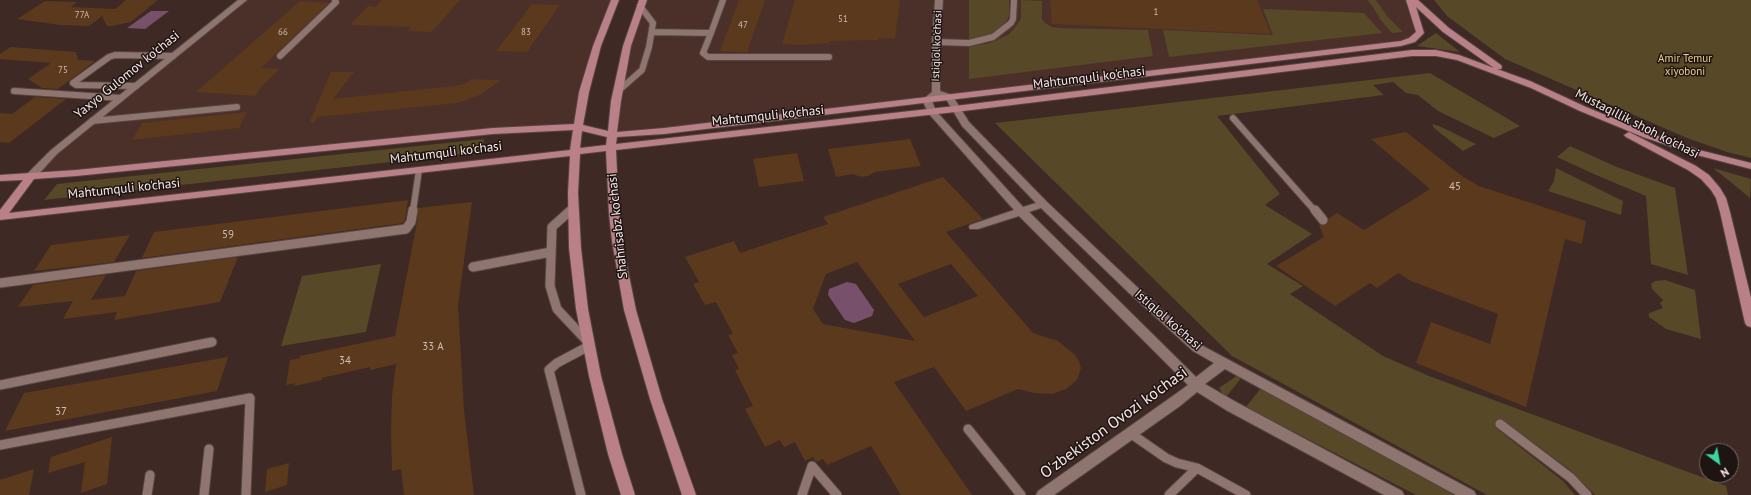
<!DOCTYPE html>
<meta charset="utf-8">
<style>
body{margin:0}
#map{position:relative;width:1751px;height:495px;overflow:hidden;background:#3e2924;font-family:"PT Sans",sans-serif}
canvas{display:block}
.north{position:absolute;left:1699px;top:443px;width:40px;height:40px;box-sizing:border-box;background:#1e1412;border:1px solid #746966;border-radius:50%;rotate:148deg;font-size:11px;font-weight:700;line-height:16px;text-align:center;color:#f6e8e5}
.north::after{content:'';display:block;margin:auto;width:14px;height:18px;background:#3bd4a4;clip-path:polygon(50% 0,100% 100%,50% 72%,0 100%)}
</style>
<div id="map">
<canvas width="1751" height="495"></canvas>
<div class="north">N</div>
</div>
<script>
const ctx = document.querySelector('canvas').getContext('2d');
ctx.lineJoin = 'round';
function fill(path, color) {
  ctx.fillStyle = color;
  ctx.fill(path, 'evenodd');
}
function toPath(rows) {
  const path = new Path2D();
  for (const r of rows) {
    path.moveTo(r[0], r[1]);
    for (let i = 2; i < r.length; i += 2) path.lineTo(r[i], r[i + 1]);
  }
  return path;
}
function stroke(path, color, width, dash) {
  ctx.strokeStyle = color;
  ctx.lineWidth = width;
  ctx.lineCap = dash ? 'butt' : 'round';
  ctx.setLineDash(dash || []);
  ctx.stroke(path);
}
function drawText(font, color, halo, rows, align = 'center') {
  ctx.font = font + ' "PT Sans",sans-serif';
  ctx.lineWidth = 3;
  ctx.setLineDash([]);
  ctx.textBaseline = 'middle';
  ctx.strokeStyle = halo;
  ctx.fillStyle = color;
  for (const [text, x, y, turn = 0] of rows) {
    ctx.save();
    ctx.translate(x, y);
    ctx.rotate((+turn || 0) * Math.PI / 180);
    ctx.textAlign = isNaN(turn) ? turn : align;
    if (halo) ctx.strokeText(text, 0, 0);
    ctx.fillText(text, 0, 0);
    ctx.restore();
  }
}
fill(toPath([
 [243,0,615,0,578,127,493,131,31,176,54,152],
 [643,0,1410,0,1420,31,1412,40,612,135,616,101]
]), '#4b2f29');
fill(toPath([
 [969,0,1009,0,1009,16,1004,25,992,34,976,39,969,39],
 [1021,0,1042,1,1042,19,1044,22,1052,27,1059,28,1148,30,1153,56,969,79,969,47,990,43,1008,35,1013,30,1021,19],
 [1368,0,1376,0,1387,16,1403,32,1392,33,1379,18,1380,18],
 [1434,0,1751,0,1751,158,1727,152,1687,138,1505,59,1447,16],
 [1263,9,1364,13,1382,33,1169,57,1163,30,1273,35],
 [1436,33,1460,52,1417,46],
 [1430,73,1520,126,1494,138,1438,111,1418,95,1406,93,1393,82,1373,85,1384,95,1217,116,1280,194,1265,205,1312,234,1267,264,1303,286,1290,294,1383,356,1429,376,1726,486,1728,495,1595,495,1569,469,1504,421,1496,428,1563,481,1575,495,1487,495,1232,356,995,123],
 [1432,124,1439,126,1476,144,1463,151,1434,128],
 [484,139,482,152,44,200,57,184],
 [1570,146,1617,167,1675,188,1688,275,1651,264,1646,196,1596,175,1557,157],
 [1556,168,1623,201,1621,215,1548,191,1554,181],
 [1713,168,1751,179,1750,198,1732,183],
 [381,264,366,332,281,346,302,276],
 [1665,280,1695,290,1701,339,1666,329,1649,317,1649,313,1663,308,1660,303,1663,300,1652,289,1651,284,1655,281],
 [1238,375,1242,377,1226,397,1223,395,1219,388],
 [1261,388,1455,495,1416,495,1246,407]
]), '#574827');
fill(toPath([
 [151,11,169,11,145,29,127,28],
 [847,282,856,284,874,310,872,316,854,323,845,320,828,295,829,289]
]), '#77516c');
fill(toPath([
 [126,0,158,0,131,22,112,26,107,26,102,16,89,26,60,25,17,19,45,1,77,2,71,7,115,9],
 [382,0,460,0,432,32,408,31,411,27,350,25,368,6,376,7],
 [739,0,765,0,747,52,720,51],
 [795,0,900,0,895,39,879,38,878,40,829,41,829,43,804,45,782,44],
 [1050,0,1257,0,1271,34,1052,24],
 [300,1,329,3,261,68,280,69,259,89,256,96,196,92],
 [532,4,560,5,527,52,496,51],
 [11,47,76,52,78,60,95,61,58,89,42,88,28,79,51,63,0,59,0,54],
 [331,72,354,72,333,99,454,86,464,84,471,79,501,80,482,94,458,103,318,117,313,123,310,121],
 [35,97,66,99,9,143,0,142,0,113,12,114],
 [247,112,239,128,132,140,142,123],
 [1406,132,1462,176,1479,186,1586,221,1582,244,1565,239,1526,407,1416,363,1431,322,1490,344,1498,314,1411,281,1398,273,1377,288,1370,283,1335,306,1276,266,1324,237,1319,225,1326,225,1329,218,1337,213,1364,230,1430,189,1371,139],
 [910,139,921,166,875,172,868,176,861,177,853,174,836,177,828,149],
 [797,153,804,181,759,187,753,159],
 [943,177,983,219,946,232,1033,333,1058,341,1075,355,1079,361,1081,368,1077,380,1066,389,1052,394,1034,393,1018,389,966,411,934,367,894,382,972,495,901,495,871,446,827,465,823,459,816,462,813,457,805,461,795,442,784,447,780,440,765,447,745,409,753,406,735,370,739,369,732,355,738,353,728,335,733,334,716,302,705,305,693,284,699,282,685,257,734,241,740,253,828,224,823,217],
 [857,262,869,278,915,341,823,324,813,309,826,274],
 [951,264,978,296,924,317,898,284],
 [408,200,405,220,403,223,142,258,154,232],
 [472,202,458,305,464,410,474,495,404,495,401,469,392,471,391,429,392,396,396,364,370,370,370,367,322,378,322,380,294,386,295,383,286,385,290,360,300,358,300,356,395,336,417,222,418,208],
 [130,235,114,262,34,271,51,245],
 [238,257,220,302,114,320,117,312,63,319,73,301,18,307,33,285,106,275,91,300,125,296,136,271],
 [228,357,217,391,5,431,24,393],
 [112,437,107,484,81,493,85,462,48,473,51,457],
 [289,463,287,485,265,492,267,469],
 [34,469,29,495,0,495,0,480]
]), '#5b391d');
const serviceFar1 = toPath([
 [652,32,711,33,723,0],
 [711,33,703,53,708,57,829,57],
 [936,42,969,43,993,37,1011,23,1013,19,1014,0],
 [280,56,336,2,335,0],
 [136,86,76,85,73,83,109,57,115,55,173,56],
 [14,91,121,98],
 [617,92,642,70,649,47,653,23,640,6],
 [1233,118,1315,211],
 [92,121,237,107],
 [413,211,419,170],
 [570,211,573,209]
]);
const service = toPath([
 [571,210,552,227,550,286,557,309,587,341],
 [1315,210,1323,220],
 [473,267,551,252],
 [0,283,406,229,411,222,413,210],
 [0,385,212,342],
 [1500,424,1571,478,1587,495],
 [968,429,1021,495],
 [1130,433,1166,458,1177,463,1197,468,1169,495],
 [0,445,250,398,246,495],
 [1197,468,1246,495],
 [147,495,150,475],
 [204,495,209,449],
 [581,495,549,370,557,363,589,346],
 [802,495,812,466,837,495]
]);
const minor = toPath([
 [238,0,247,0,57,154,35,178,27,178,26,176,27,174,51,150,238,0],
 [935,0,943,0,940,42,940,91,952,95,969,122,1047,202,1137,287,1201,345,1474,491,1476,495,1456,495,1225,369,1205,384,1236,402,1402,491,1404,495,1384,495,1226,410,1197,392,1180,406,1054,495,1036,495,1038,491,1170,398,1188,385,1019,216,978,229,970,229,969,227,970,225,1014,210,929,114,922,100,932,92,932,42,935,0],
 [938,96,946,99,962,126,1036,203,1023,207,936,111,932,101,938,96],
 [1041,208,1129,293,1193,351,1214,363,1196,377,1029,212,1041,208]
]);
const primary = toPath([
 [611,0,619,0,601,46,589,92,583,125,608,131,611,101,623,46,639,0,647,0,631,46,621,101,617,132,664,128,1401,41,1409,38,1416,32,1406,0,1418,0,1449,28,1501,65,1502,67,1501,69,1497,69,1530,81,1586,107,1649,133,1699,150,1751,163,1751,169,1693,154,1643,137,1580,111,1531,88,1457,60,1436,56,1412,56,955,112,616,150,619,214,622,241,636,310,662,399,696,495,682,495,650,399,624,310,612,241,609,214,606,151,580,154,578,193,581,248,588,309,601,376,622,454,635,495,621,495,608,454,589,376,576,309,569,248,568,193,570,156,0,220,0,210,23,180,0,181,0,175,76,170,493,128,574,124,579,92,593,46,611,0],
 [1416,7,1443,32,1494,68,1459,55,1436,50,1412,50,955,106,616,144,617,137,664,134,1401,46,1415,42,1424,33,1416,7],
 [573,130,570,150,9,213,34,179,76,176,493,134,573,130],
 [582,131,607,137,606,145,580,148,582,131],
 [1629,132,1696,166,1709,175,1720,188,1726,198,1730,212,1751,298,1751,327,1747,326,1745,323,1720,212,1716,198,1711,190,1701,179,1688,170,1626,137,1624,135,1629,132]
]);
stroke(serviceFar1, '#564541', 8);
stroke(service, '#564541', 11);
stroke(minor, '#564541', 2);
stroke(primary, '#564541', 2);
stroke(serviceFar1, '#8e756f', 6);
stroke(service, '#8e756f', 9);
fill(minor, '#8e756f');
fill(primary, '#b98088');
drawText('9px', '#cfbcb3', null, [
 ["1",1156,12],
 ["77A",82,15],
 ["51",843,19],
 ["47",743,25],
 ["66",283,32],
 ["83",526,32],
 ["75",63,70]
]);
drawText('11px', '#f6e8e5', '#1e1412', [
 ["Istiqlol ko'chasi",937,46,-88]
]);
drawText('11px', '#efd08c', '#1e1412', [
 ["Amir Temur",1685,59],
 ["xiyoboni",1685,72]
]);
drawText('11px', '#cfbcb3', null, [
 ["45",1455,187],
 ["59",228,235],
 ["33 А",433,347],
 ["34",345,361],
 ["37",61,412]
]);
drawText('13px', '#f6e8e5', '#1e1412', [
 ["Yaxyo Gulomov ko'chasi",127,75,-39],
 ["Mahtumquli ko'chasi",1089,78,-7],
 ["Mahtumquli ko'chasi",768,116,-6],
 ["Mustaqillik shoh ko'chasi",1637,124,27],
 ["Mahtumquli ko'chasi",446,153,-7],
 ["Mahtumquli ko'chasi",124,189,-6],
 ["Shahrisabz ko'chasi",618,226,-96],
 ["Istiqlol ko'chasi",1168,320,41]
]);
drawText('16px', '#f6e8e5', '#1e1412', [
 ["O'zbekiston Ovozi ko'chasi",1114,423,-36]
]);
</script>
